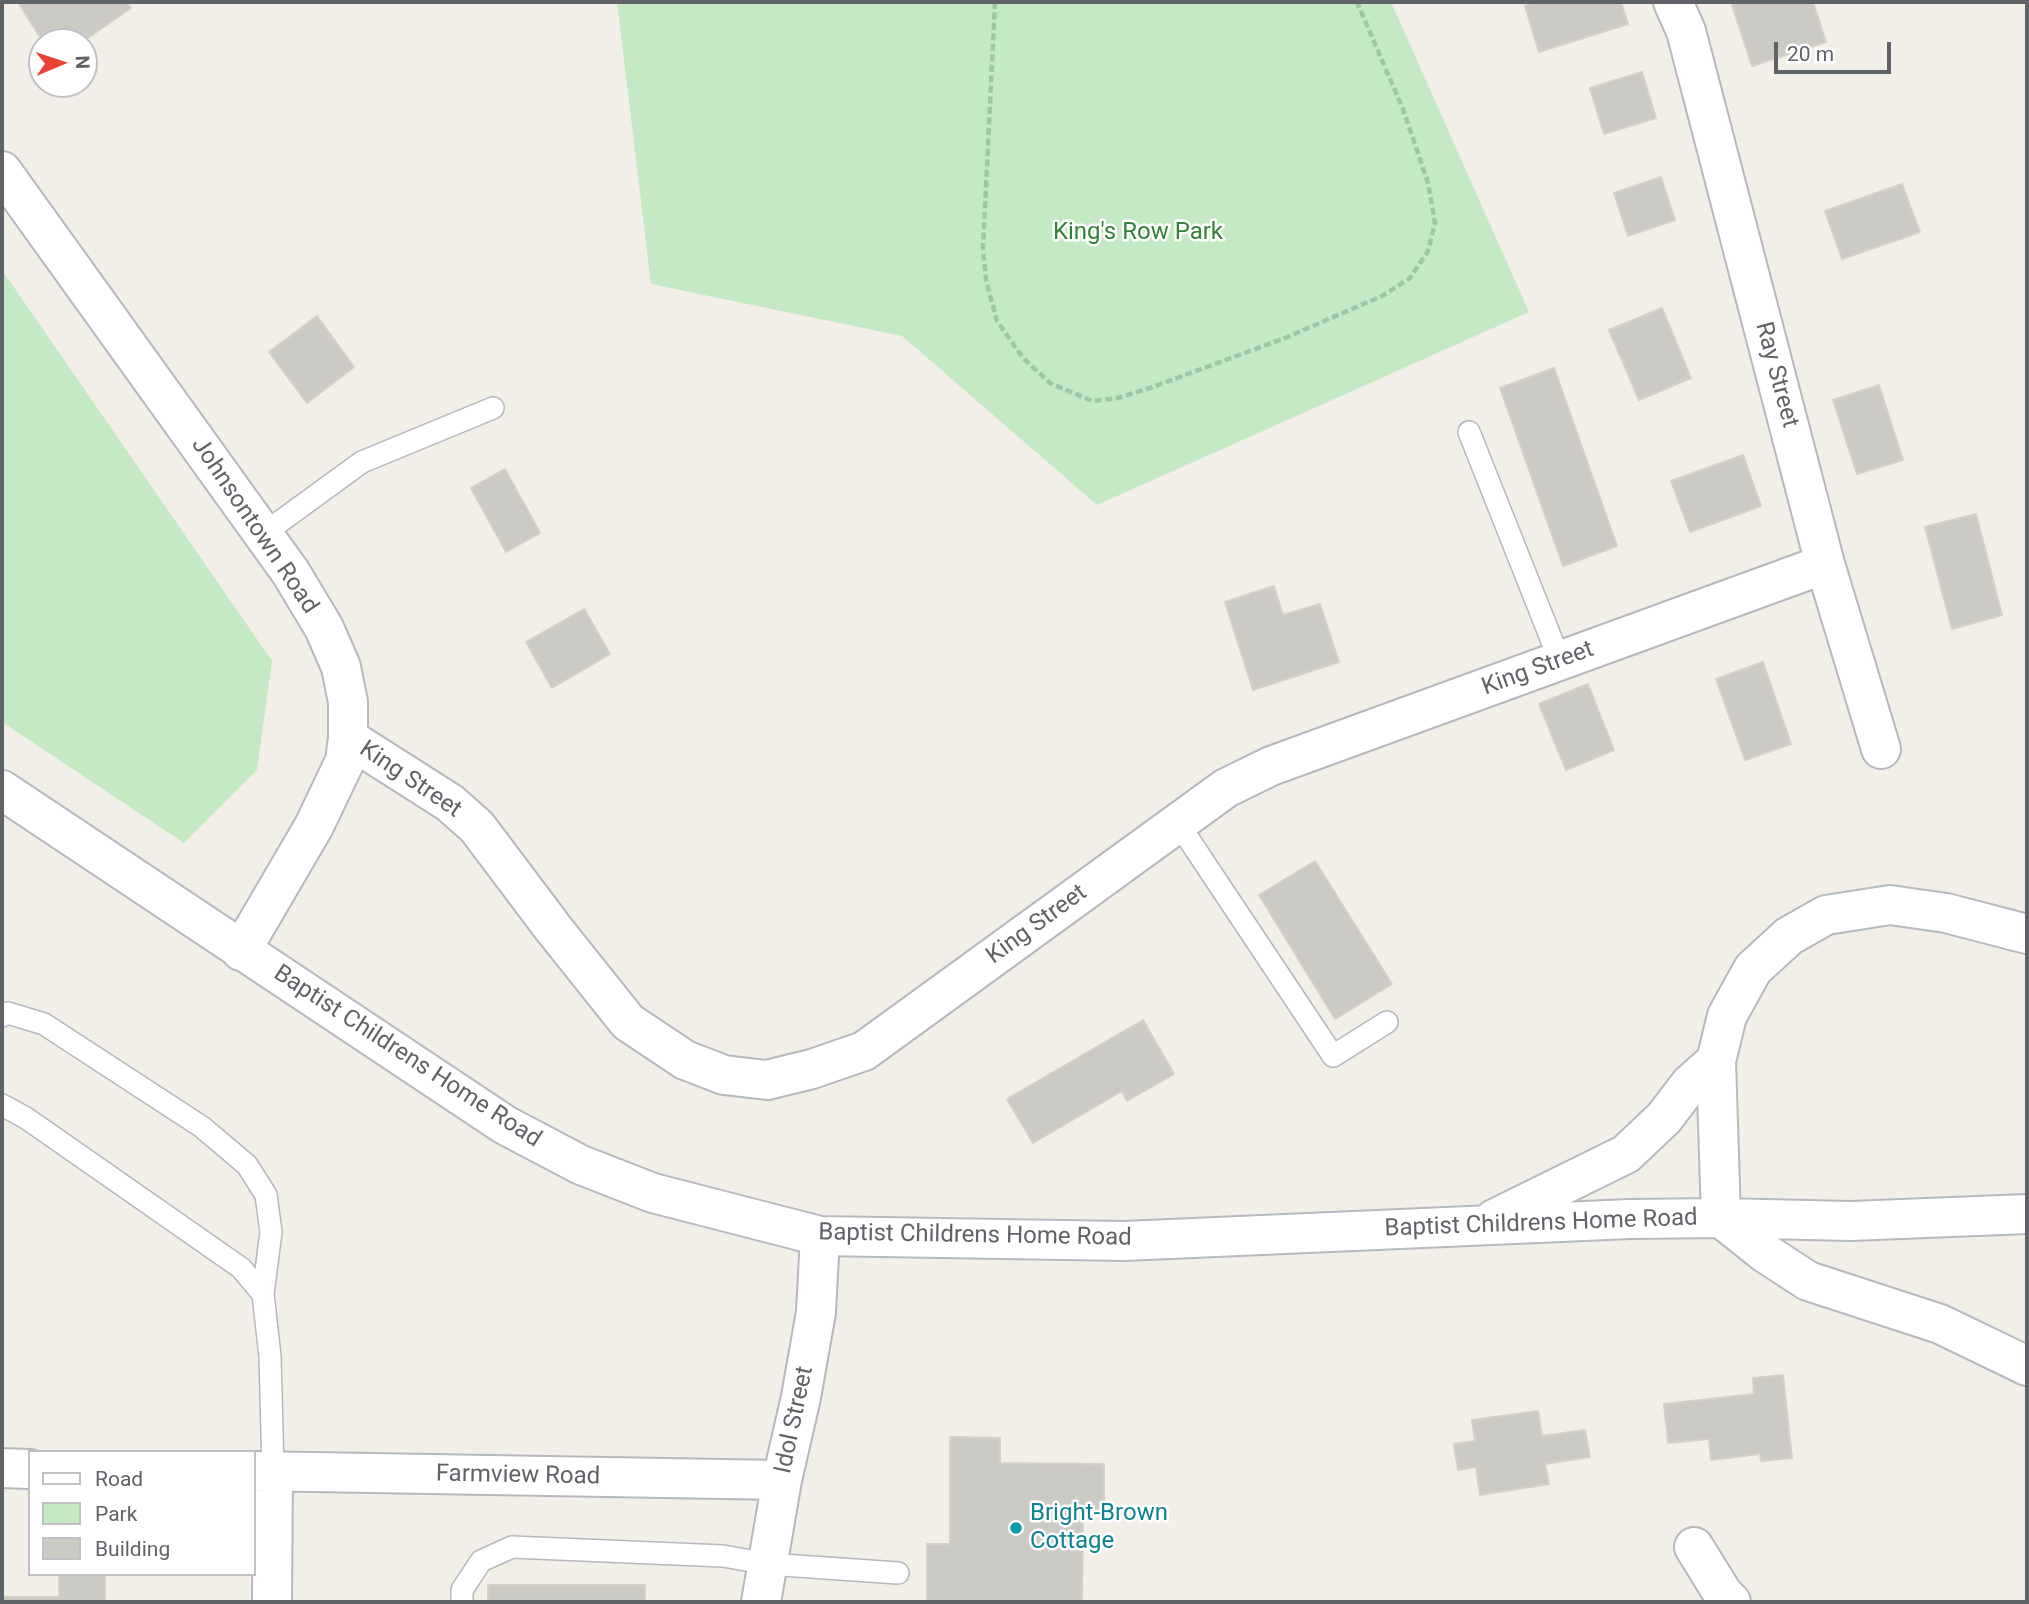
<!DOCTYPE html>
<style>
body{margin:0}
#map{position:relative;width:2029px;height:1604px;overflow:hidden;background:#f1efe8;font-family:Roboto,sans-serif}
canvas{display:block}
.frame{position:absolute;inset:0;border:4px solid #5f6368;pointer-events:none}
.legend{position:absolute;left:28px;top:1450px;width:228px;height:126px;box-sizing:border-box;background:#fff;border:2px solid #bfc1c3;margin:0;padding:9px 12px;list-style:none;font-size:21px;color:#5f6368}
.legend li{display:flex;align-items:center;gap:14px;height:35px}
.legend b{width:35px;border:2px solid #bfc1c3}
.north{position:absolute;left:28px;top:28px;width:70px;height:70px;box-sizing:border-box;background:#fff;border:2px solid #bfc1c3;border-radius:50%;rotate:88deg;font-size:19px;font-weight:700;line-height:28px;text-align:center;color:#5f6368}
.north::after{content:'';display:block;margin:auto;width:24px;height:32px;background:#ea4335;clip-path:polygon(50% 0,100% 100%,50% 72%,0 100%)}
.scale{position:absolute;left:1774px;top:42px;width:117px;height:32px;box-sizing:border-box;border:4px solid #5f6368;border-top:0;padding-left:9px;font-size:21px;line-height:24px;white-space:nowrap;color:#5f6368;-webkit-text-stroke:5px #fff;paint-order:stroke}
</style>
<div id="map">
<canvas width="2029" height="1604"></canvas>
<div class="frame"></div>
<ul class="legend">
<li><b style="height:9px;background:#fff"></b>Road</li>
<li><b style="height:19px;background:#c5e8c5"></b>Park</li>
<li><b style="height:19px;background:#cccac5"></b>Building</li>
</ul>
<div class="north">N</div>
<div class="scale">20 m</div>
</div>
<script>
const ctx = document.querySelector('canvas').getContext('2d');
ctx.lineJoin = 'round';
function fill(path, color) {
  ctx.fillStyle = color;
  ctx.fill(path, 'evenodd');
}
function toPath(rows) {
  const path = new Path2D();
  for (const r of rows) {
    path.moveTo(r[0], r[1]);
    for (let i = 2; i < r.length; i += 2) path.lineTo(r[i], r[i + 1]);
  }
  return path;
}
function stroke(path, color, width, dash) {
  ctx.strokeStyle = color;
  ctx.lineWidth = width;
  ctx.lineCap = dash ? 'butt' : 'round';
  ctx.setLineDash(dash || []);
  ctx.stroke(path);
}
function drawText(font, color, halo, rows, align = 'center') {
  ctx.font = font + ' Roboto,sans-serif';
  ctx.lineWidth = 5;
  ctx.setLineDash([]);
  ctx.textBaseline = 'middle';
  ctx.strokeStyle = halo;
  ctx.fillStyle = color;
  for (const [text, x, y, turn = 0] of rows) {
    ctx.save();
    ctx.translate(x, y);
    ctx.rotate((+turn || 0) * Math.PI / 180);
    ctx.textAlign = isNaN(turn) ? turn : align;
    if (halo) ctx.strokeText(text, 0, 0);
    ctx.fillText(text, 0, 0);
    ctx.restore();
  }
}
fill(toPath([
 [617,2,1391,2,1529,312,1097,505,902,336,651,284],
 [2,270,272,661,257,770,184,843,2,722]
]), '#c5e8c5');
const building = toPath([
 [18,2,127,2,131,8,82,42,43,42,18,2],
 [1537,2,1621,2,1628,24,1539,52,1525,6,1537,2],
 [1731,2,1813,2,1826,42,1752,66,1731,2],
 [1642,72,1656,118,1604,134,1590,88,1642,72],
 [1661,177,1675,220,1628,236,1614,193,1661,177],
 [1902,184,1920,232,1842,259,1825,211,1902,184],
 [1662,308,1691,378,1639,400,1609,330,1662,308],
 [317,316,354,367,307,403,269,352,317,316],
 [1554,368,1617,546,1563,566,1500,388,1554,368],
 [1879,385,1903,460,1857,474,1833,400,1879,385],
 [1743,455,1761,506,1690,532,1671,481,1743,455],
 [505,469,540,533,506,552,471,488,505,469],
 [1976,514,2002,615,1952,629,1925,527,1976,514],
 [1274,586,1283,615,1320,604,1339,662,1253,690,1225,602,1274,586],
 [584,609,610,654,552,688,526,642,584,609],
 [1763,662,1791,744,1745,760,1716,679,1763,662],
 [1588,684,1614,750,1566,770,1539,704,1588,684],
 [1315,861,1392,984,1335,1019,1259,895,1315,861],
 [1143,1020,1174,1074,1127,1101,1122,1091,1033,1143,1007,1099,1143,1020],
 [1783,1375,1792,1458,1761,1461,1760,1454,1711,1460,1709,1439,1668,1443,1664,1404,1754,1394,1753,1378,1783,1375],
 [1538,1411,1542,1436,1585,1430,1590,1457,1545,1464,1549,1484,1480,1495,1476,1467,1458,1470,1454,1444,1475,1441,1472,1420,1538,1411],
 [950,1437,1000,1438,1000,1463,1104,1464,1104,1511,1083,1511,1082,1602,927,1602,927,1544,950,1544,950,1437],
 [59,1574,105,1574,105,1602,2,1602,2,1597,59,1597,59,1574],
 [488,1585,645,1585,645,1602,488,1602,488,1585]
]);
fill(building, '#cccac5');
stroke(building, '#d6d1c6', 2);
const lane = toPath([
 [1469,432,1560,661],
 [263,534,362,462,493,408],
 [1178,823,1333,1056,1387,1022],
 [2,1016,8,1013,44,1024,202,1127,247,1165,266,1195,271,1232,263,1294],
 [2,1105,26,1118,241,1268,263,1294,270,1356,273,1472],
 [462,1602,462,1590,481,1561,512,1547,723,1556,768,1564,898,1573]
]);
const street = toPath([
 [1673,2,1686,31,1825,564,1881,749],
 [348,738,450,803,477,827,553,928,628,1022,685,1060,724,1075,767,1080,812,1069,864,1051,1226,788,1271,766,1825,564],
 [2,1468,30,1469],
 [254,1471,782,1480],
 [1694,1547,1723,1594,1731,1602],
 [272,1602,273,1472],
 [761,1602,782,1480,801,1397,816,1312,820,1236]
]);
const secondary = toPath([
 [2,171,291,573,324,628,341,667,348,702,348,738,345,761,314,826,241,951],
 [2,790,505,1125,581,1165,653,1193,820,1236,1124,1241,1630,1219,1721,1218,1851,1221,2027,1214],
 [1721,1218,1716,1061,1727,1016,1753,969,1789,936,1826,915,1890,905,1946,913,2027,934],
 [1721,1218,1765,1253,1808,1281,1940,1324,2027,1366],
 [1494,1219,1626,1154,1664,1118,1690,1084,1716,1061]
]);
stroke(lane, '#b5b8bc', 24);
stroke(street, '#b5b8bc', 42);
stroke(secondary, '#b6babf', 42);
stroke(toPath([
 [995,2,983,249,986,280,997,321,1023,358,1050,383,1092,401,1118,398,1150,388,1285,338,1382,296,1410,278,1428,251,1435,223,1428,183,1403,109,1357,2]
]), '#9cc7a9', 4.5, [7, 3.5]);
stroke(lane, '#fff', 21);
stroke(street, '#fff', 38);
stroke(secondary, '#fff', 38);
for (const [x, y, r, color] of [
 [1016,1528,7,"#0f9aa8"]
]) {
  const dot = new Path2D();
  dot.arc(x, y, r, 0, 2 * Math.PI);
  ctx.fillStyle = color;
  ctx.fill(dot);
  stroke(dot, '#fff', 2.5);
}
drawText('24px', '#348238', '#fff', [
 ["King's Row Park",1138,233]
]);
drawText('24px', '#5f6368', '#fff', [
 ["Ray Street",1776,375,75],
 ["Johnsontown Road",254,526,56],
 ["King Street",1538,669,-20],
 ["King Street",410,780,34],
 ["King Street",1037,925,-36],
 ["Baptist Childrens Home Road",407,1057,33],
 ["Baptist Childrens Home Road",1541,1224,-2],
 ["Baptist Childrens Home Road",975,1236,1],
 ["Idol Street",795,1420,-78],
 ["Farmview Road",518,1476,1]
]);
drawText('24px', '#0d838f', '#fff', [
 ["Bright-Brown",1030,1514],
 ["Cottage",1030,1542]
], 'left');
</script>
